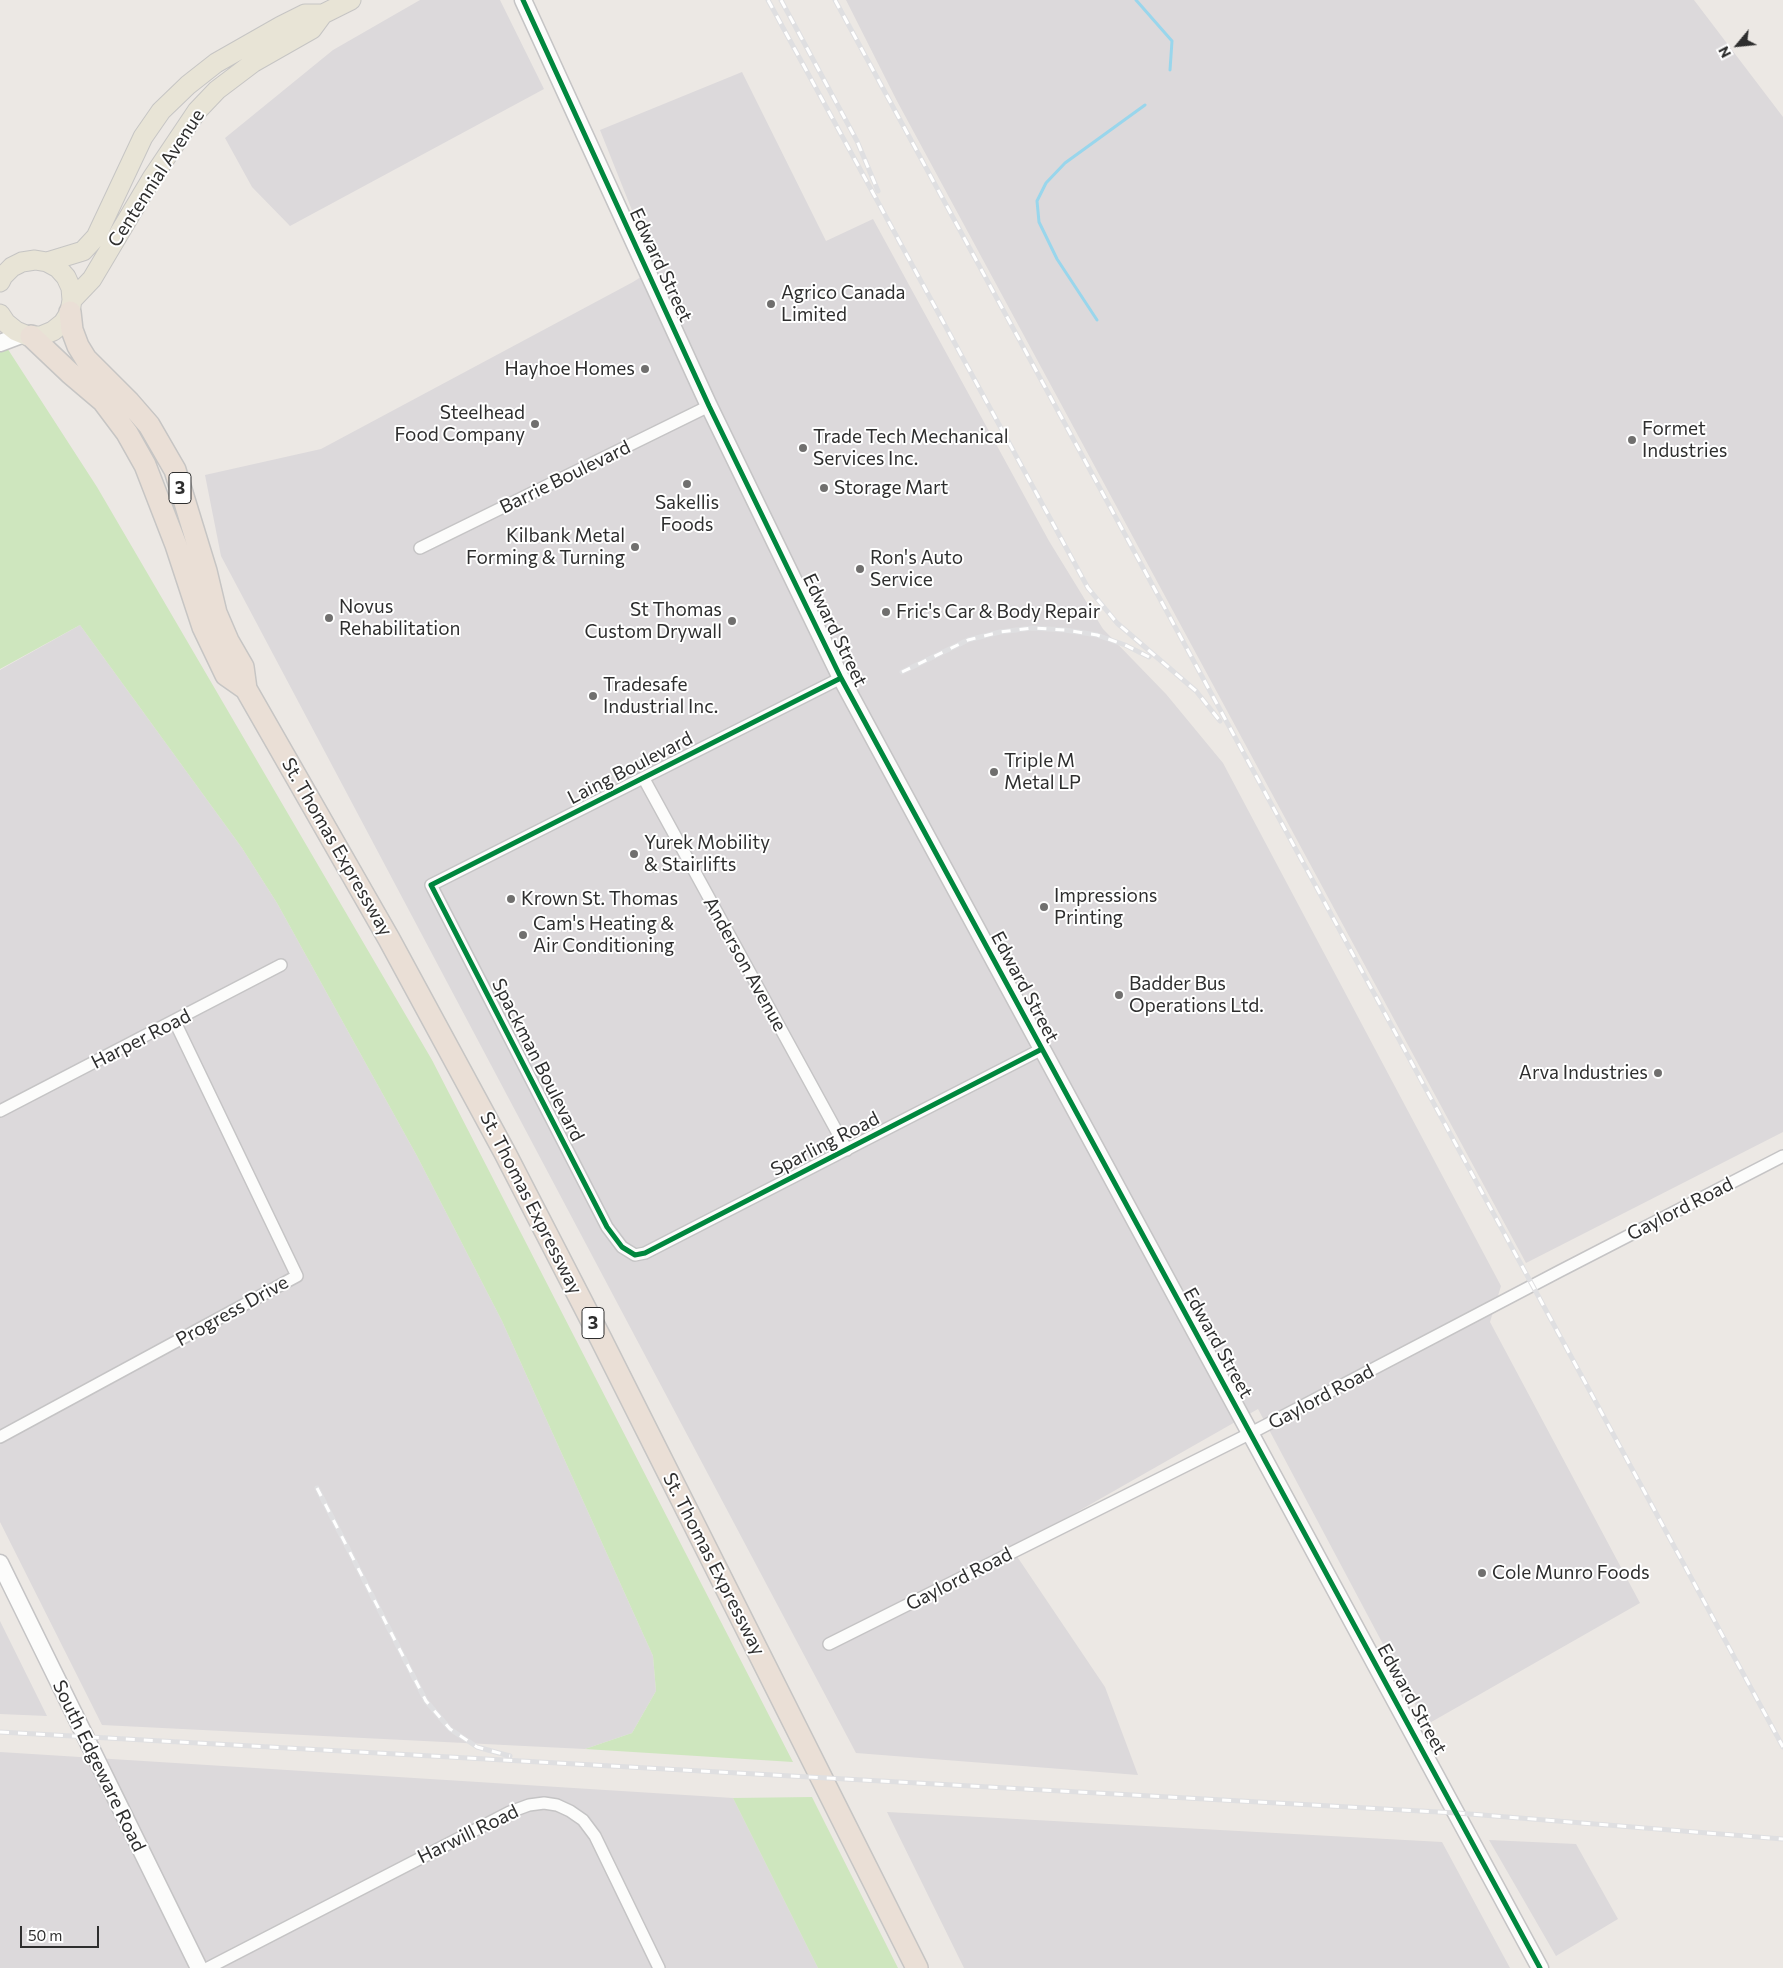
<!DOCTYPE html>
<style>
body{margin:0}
#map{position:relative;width:1783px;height:1968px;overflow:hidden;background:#ece8e4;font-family:Commissioner,sans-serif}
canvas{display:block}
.north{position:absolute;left:1713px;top:20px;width:50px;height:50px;-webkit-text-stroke:4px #fff;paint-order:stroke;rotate:242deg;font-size:14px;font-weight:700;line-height:20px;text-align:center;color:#2e2e2e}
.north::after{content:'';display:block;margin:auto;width:18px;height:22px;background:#2e2e2e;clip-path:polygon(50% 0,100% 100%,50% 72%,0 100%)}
.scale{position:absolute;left:20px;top:1926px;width:79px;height:22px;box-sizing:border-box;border:2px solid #2e2e2e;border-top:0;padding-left:6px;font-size:15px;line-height:18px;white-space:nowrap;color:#2e2e2e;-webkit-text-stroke:4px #fff;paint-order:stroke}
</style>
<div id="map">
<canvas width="1783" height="1968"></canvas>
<div class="north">N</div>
<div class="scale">50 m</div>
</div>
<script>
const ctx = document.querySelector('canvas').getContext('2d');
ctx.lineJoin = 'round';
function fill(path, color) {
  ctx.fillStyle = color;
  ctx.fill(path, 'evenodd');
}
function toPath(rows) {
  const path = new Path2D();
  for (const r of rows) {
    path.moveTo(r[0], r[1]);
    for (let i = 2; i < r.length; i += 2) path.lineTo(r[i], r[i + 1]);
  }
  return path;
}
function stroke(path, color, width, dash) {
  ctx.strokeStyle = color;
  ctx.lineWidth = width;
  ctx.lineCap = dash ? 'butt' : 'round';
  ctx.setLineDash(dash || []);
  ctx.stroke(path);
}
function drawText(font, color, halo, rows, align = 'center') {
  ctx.font = font + ' Commissioner,sans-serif';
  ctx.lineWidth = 4;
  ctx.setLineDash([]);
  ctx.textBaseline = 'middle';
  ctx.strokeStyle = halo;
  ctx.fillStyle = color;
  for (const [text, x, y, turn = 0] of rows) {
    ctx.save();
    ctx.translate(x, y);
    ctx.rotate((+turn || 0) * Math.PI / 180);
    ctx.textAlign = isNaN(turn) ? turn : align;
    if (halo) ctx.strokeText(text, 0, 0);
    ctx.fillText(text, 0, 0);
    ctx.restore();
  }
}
fill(toPath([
 [420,0,500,0,544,89,290,226,252,187,225,138,333,50],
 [846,0,1694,0,1783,117,1783,1132,1526,1263,897,101],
 [742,72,826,241,873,219,1049,541,1103,629,1166,694,1223,763,1501,1286,1490,1322,1640,1603,1426,1725,1258,1409,1012,1549,1105,1687,1138,1775,856,1753,221,556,205,475,321,449,633,282,655,268,600,130],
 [80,625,242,848,277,903,417,1156,502,1321,653,1656,656,1691,632,1733,585,1749,102,1725,0,1522,0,670],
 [0,1621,47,1716,0,1714],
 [0,1752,733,1798,818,1968,0,1968],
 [887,1812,1442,1842,1510,1968,964,1968],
 [1489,1840,1576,1844,1618,1919,1556,1956]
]), '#dcd9db');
fill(toPath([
 [0,337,97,487,432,1060,793,1762,585,1749,632,1733,656,1691,653,1656,502,1321,417,1156,277,903,242,848,80,625,0,669],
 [812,1797,826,1825,898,1968,818,1968,733,1798]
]), '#cee6be');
stroke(toPath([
 [1136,0,1172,41,1170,70],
 [1097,320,1057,259,1039,222,1037,201,1046,183,1065,163,1145,105]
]), '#99d6ec', 3);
const street = toPath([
 [420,548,709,406],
 [841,678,431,885,607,1227,622,1247,635,1255,645,1253,1042,1049],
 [644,779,847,1150],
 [0,1111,281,965],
 [0,1437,297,1276,175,1022],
 [829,1644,1251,1433,1560,1271,1783,1156],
 [208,1968,510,1812,529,1805,544,1803,557,1805,570,1811,583,1820,595,1836,659,1968]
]);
const secondary = toPath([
 [523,0,709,406,841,678,1540,1968],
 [0,343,24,334],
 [0,1563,199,1968]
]);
const primary = toPath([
 [47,262,83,251,96,237,143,137,161,111,188,85,216,63,281,26,305,14,323,14,351,0],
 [0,282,3,276,12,267,22,262,35,260,47,262,58,268,66,277,71,288,72,300,70,312,63,323,53,331,41,336,28,336,16,331,6,323,0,314],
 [72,300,92,279,152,178,197,111,217,90,254,62,312,29,323,14]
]);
const highway = toPath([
 [70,312,72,330,78,346,86,359,129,402,149,425,175,470,206,571,216,613,228,641,243,667,246,689,389,939,505,1153,601,1339,917,1968],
 [31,336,70,373,103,401,127,433,145,465,176,545,203,627,226,675,246,689]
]);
stroke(street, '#c5c4c5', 14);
stroke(secondary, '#c5c4c5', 19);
stroke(primary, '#c6c5c4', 21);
stroke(highway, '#c6c5c4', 24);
stroke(street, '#fcfcfb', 11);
stroke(secondary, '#fcfcfb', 16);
stroke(primary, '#e8e4d6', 19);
stroke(highway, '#eadfd6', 21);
const rail = toPath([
 [768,0,1088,588,1117,623,1196,691,1220,721],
 [781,0,857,141,878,191],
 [835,0,1783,1747],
 [902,672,968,640,1000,632,1032,628,1065,630,1097,635,1125,645,1149,657],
 [317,1488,426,1701,450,1729,477,1747,510,1756],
 [0,1732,1457,1813,1783,1839]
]);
stroke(rail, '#dfdfe1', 5);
stroke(rail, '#fff', 3, [9]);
stroke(toPath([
 [523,0,709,406,841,678,1540,1968],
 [841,678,431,885,607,1227,622,1247,635,1255,645,1253,1042,1049]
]), '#00873e', 5);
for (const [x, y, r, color] of [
 [771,304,5,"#706f6e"],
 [645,369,5,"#706f6e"],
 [535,424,5,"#706f6e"],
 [1632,440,5,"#706f6e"],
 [803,448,5,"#706f6e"],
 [687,484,5,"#706f6e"],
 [824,488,5,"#706f6e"],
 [635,547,5,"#706f6e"],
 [860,569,5,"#706f6e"],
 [886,612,5,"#706f6e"],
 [329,618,5,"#706f6e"],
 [732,621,5,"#706f6e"],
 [593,696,5,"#706f6e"],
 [994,772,5,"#706f6e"],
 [634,854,5,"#706f6e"],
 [511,899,5,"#706f6e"],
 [1044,907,5,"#706f6e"],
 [523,935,5,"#706f6e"],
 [1119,995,5,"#706f6e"],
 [1658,1073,5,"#706f6e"],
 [1482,1573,5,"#706f6e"]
]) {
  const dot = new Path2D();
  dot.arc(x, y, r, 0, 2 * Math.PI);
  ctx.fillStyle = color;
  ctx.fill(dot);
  stroke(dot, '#fff', 2);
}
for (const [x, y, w] of [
 [180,488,22],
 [593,1323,22]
]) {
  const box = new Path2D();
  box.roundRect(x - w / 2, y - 15.5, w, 31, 4);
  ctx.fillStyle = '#fff';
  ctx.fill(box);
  stroke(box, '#2e2e2e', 1);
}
drawText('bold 18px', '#2e2e2e', null, [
 ["3",180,488],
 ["3",593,1323]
]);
drawText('19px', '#2e2e2e', '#fff', [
 ["Centennial Avenue",156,178,-57],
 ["Edward Street",661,265,65],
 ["Barrie Boulevard",565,477,-26],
 ["Edward Street",835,630,64],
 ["Laing Boulevard",630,768,-27],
 ["St. Thomas Expressway",337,847,60],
 ["Anderson Avenue",745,964,61],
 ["Edward Street",1025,987,62],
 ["Harper Road",141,1039,-27],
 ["Spackman Boulevard",538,1060,63],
 ["Sparling Road",825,1144,-27],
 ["St. Thomas Expressway",531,1203,63],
 ["Gaylord Road",1680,1209,-27],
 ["Progress Drive",232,1311,-29],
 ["Edward Street",1218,1343,61],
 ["Gaylord Road",1321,1397,-28],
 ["St. Thomas Expressway",714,1564,63],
 ["Gaylord Road",959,1579,-27],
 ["Edward Street",1412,1699,61],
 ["South Edgeware Road",99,1766,64],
 ["Harwill Road",468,1834,-26]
]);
drawText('19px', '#2e2e2e', '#fff', [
 ["Agrico Canada",781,293],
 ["Limited",781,315],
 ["Hayhoe Homes",635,369,"right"],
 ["Steelhead",525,413,"right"],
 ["Food Company",525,435,"right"],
 ["Formet",1642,429],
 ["Industries",1642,451],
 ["Trade Tech Mechanical",813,437],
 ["Services Inc.",813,459],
 ["Storage Mart",834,488],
 ["Sakellis",687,503,"center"],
 ["Foods",687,525,"center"],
 ["Kilbank Metal",625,536,"right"],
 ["Forming & Turning",625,558,"right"],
 ["Ron's Auto",870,558],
 ["Service",870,580],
 ["Novus",339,607],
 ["Rehabilitation",339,629],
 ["St Thomas",722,610,"right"],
 ["Custom Drywall",722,632,"right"],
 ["Fric's Car & Body Repair",896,612],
 ["Tradesafe",603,685],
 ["Industrial Inc.",603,707],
 ["Triple M",1004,761],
 ["Metal LP",1004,783],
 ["Yurek Mobility",644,843],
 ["& Stairlifts",644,865],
 ["Impressions",1054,896],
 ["Printing",1054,918],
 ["Krown St. Thomas",521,899],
 ["Cam's Heating &",533,924],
 ["Air Conditioning",533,946],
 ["Badder Bus",1129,984],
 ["Operations Ltd.",1129,1006],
 ["Arva Industries",1648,1073,"right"],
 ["Cole Munro Foods",1492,1573]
], 'left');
</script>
